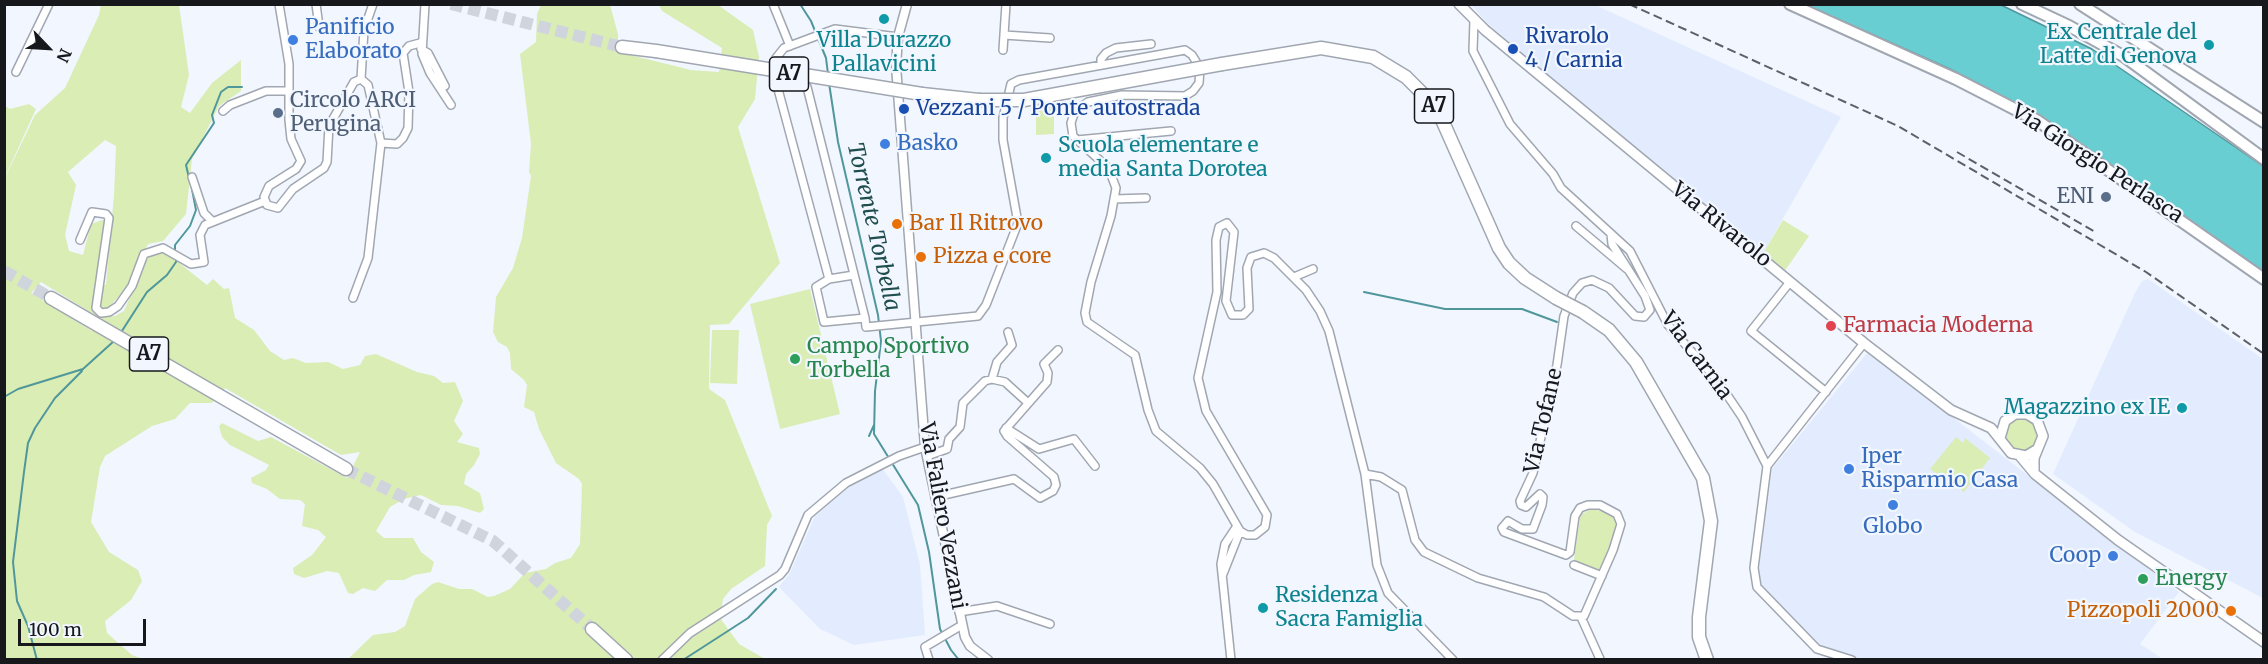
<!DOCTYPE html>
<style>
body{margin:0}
#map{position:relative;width:2268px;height:664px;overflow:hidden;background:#f1f6ff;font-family:Merriweather,serif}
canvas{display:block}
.frame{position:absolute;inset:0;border:6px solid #16181c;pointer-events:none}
.north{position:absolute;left:18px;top:18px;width:60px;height:60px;-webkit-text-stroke:4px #f1f6ff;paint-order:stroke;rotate:115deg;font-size:16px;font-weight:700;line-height:24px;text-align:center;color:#16181c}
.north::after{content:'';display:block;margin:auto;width:21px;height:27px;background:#16181c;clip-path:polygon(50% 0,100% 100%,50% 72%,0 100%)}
.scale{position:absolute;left:18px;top:619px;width:128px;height:27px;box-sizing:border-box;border:3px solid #16181c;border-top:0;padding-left:8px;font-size:18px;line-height:21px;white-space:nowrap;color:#16181c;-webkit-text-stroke:4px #f1f6ff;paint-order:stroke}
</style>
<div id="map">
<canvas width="2268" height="664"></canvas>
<div class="frame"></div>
<div class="north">N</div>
<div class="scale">100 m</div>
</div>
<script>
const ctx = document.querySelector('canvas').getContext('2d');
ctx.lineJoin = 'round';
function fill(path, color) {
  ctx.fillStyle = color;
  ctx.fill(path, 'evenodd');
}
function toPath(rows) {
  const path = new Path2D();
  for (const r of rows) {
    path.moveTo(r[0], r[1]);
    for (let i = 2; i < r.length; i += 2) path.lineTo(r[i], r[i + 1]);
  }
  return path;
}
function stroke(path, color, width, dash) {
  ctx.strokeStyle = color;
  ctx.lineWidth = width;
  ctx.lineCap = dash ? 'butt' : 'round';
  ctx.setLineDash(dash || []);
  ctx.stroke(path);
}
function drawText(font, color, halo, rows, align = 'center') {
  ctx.font = font + ' Merriweather,serif';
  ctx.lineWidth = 4.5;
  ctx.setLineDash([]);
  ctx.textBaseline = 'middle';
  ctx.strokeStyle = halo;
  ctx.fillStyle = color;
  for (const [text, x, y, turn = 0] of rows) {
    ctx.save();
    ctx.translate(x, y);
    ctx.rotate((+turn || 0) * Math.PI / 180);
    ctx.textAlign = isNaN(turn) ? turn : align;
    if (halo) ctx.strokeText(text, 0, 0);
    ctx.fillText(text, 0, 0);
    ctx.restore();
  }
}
fill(toPath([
 [1472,5,1595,5,1841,117,1762,255,1486,22],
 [2148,279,2263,359,2263,598,2135,532,2053,474,2135,293,2142,281],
 [1868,352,2179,592,2140,644,2163,659,1858,660,1822,647,1769,597,1758,577,1772,469],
 [882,468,903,497,920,565,925,635,854,645,820,629,779,587,790,573,815,516,846,487]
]), '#e2ecfe');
fill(toPath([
 [101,5,179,5,189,75,181,107,190,113,212,83,241,60,241,91,219,106,192,159,186,214,163,241,148,244,128,286,100,317,115,316,124,311,147,258,154,252,164,251,207,285,213,279,224,289,229,288,235,318,254,330,270,351,284,360,293,358,306,363,328,362,343,369,360,365,365,356,376,354,417,372,434,376,443,383,455,382,463,401,454,421,463,434,457,442,479,448,480,454,474,465,466,474,464,484,480,493,484,509,480,513,458,506,441,505,421,495,404,499,390,507,376,531,384,538,413,538,421,552,434,562,431,572,414,575,404,580,387,580,375,591,363,588,353,594,348,593,339,573,327,571,304,578,294,574,293,568,312,555,326,537,318,530,302,526,305,504,300,500,280,499,267,489,252,483,251,478,266,470,269,465,230,445,222,437,219,426,222,423,258,441,271,437,347,478,360,452,341,455,225,388,220,397,211,403,190,403,175,419,152,426,105,456,100,467,91,522,109,552,138,570,142,581,131,600,105,621,107,633,132,655,143,659,5,659,4,180,35,115,65,88,99,15],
 [105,140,116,146,114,195,106,285,97,285,105,219,91,224,83,255,69,251,65,235,76,185,68,172],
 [41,282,98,317,92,331,31,293],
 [541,5,610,5,618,34,618,52,691,70,719,72,722,48,662,11,659,5,718,5,753,30,759,57,755,99,738,127,780,263,729,324,710,325,709,389,725,400,772,516,767,525,765,566,731,589,723,599,720,618,739,644,765,659,347,660,373,635,395,632,405,626,415,599,432,584,438,582,459,589,472,589,488,597,494,596,510,589,525,573,546,569,555,563,571,558,580,544,582,484,579,479,556,463,539,429,534,412,524,407,527,385,524,380,511,369,510,353,507,347,498,342,493,332,496,297,513,268,522,238,531,176,529,172,531,144,520,54,536,42,537,14],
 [29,104,36,109,5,177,5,106,10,109],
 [1036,105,1054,105,1054,134,1036,135],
 [1783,220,1809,236,1784,272,1762,255],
 [810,289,840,414,780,429,750,304],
 [712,330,739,330,737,384,710,383],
 [2013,417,2033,418,2041,436,2030,452,2015,453,2002,438,2009,420],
 [1956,437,1963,443,1965,438,1990,458,1964,492,1930,469],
 [1591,509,1607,512,1617,519,1610,550,1599,570,1574,560,1580,518,1582,514]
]), '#daedb4');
const water = toPath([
 [1806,5,2001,5,2092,49,2263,166,2263,271,2040,116,1950,69,1806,5]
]);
fill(water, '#69ced1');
stroke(water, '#50979b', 1.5);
stroke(toPath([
 [800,4,811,21,826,58,828,74],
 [829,83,838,142,878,315,881,341,875,391,874,434,918,505,929,552,940,629,951,650,959,660],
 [189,178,186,165,214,123,212,115,221,92,228,87,242,87],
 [175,252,175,245,190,226,196,210,191,184],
 [1364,292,1445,309,1522,309,1557,322],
 [120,334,147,292,167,275,176,262,176,258],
 [4,397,18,389,83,369,114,341],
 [869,436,874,425],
 [37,660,28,626,17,601,13,562,24,472,28,443,35,428,55,398,82,371],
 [683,660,748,618,776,589]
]), '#50979b', 2);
stroke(toPath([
 [451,4,622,47],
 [4,271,51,298],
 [346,469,493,541,592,629]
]), '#d0d5dd', 12, [12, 6]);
const minor = toPath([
 [279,4,289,64,289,120,291,139,301,161,296,169,269,186,264,197,267,205,278,208,293,189,324,168,327,162,329,126,354,82,361,79],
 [316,4,319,27],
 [425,4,422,54,430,73,451,105],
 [773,4,790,46],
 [1474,20,1473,51,1510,124,1553,174,1561,188,1630,251,1668,325,1717,380,1742,417,1767,466,1754,568,1757,587,1817,649,1852,660],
 [1004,35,1050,38],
 [898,37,835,29,784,48,776,58,775,78,829,279,816,287,824,322,865,318,866,327,978,316,986,305,1018,223,1003,140,1003,118,1011,84,1019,80,1185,50,1192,55,1200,68,1199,83,1193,91,1185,96,1122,95,1088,102,1075,111,1071,123,1073,136,1105,165,1110,172,1116,188,1111,216,1091,282,1085,313,1087,322,1135,355,1148,410,1156,431,1200,468,1213,484,1240,531,1247,535,1255,535,1265,527,1267,515,1206,411,1198,378,1217,292,1216,240,1219,227,1227,223,1234,232,1226,301,1232,315,1243,315,1249,309,1247,268,1251,257,1264,253,1274,258,1306,290,1320,311,1329,331,1365,474,1377,565,1388,593,1453,660],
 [421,49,428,53,445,86],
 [1003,50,1006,4],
 [1101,64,1101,59,1106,53,1116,48,1151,44],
 [16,72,49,4],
 [775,78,804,82,807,87,865,318],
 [361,79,364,30,373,4],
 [223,111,230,105,266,91,289,91],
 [1077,140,1171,131],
 [381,143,397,144,403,138,408,128,409,92,403,53,409,46,420,43],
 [192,177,204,213,212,221],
 [1114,199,1146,198],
 [1576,226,1627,269],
 [80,240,92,212,106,214,109,218,96,308,101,313,109,312,118,306,132,286,144,254,163,248,191,264,204,262,200,235,205,225,265,201],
 [1294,277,1313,269],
 [829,279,854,275],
 [1790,282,1751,331,1826,392],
 [353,298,368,258,381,143,368,85,361,79],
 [992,379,997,362,1012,345,1008,332],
 [1006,428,1039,449,1074,439,1095,466],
 [927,456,947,449,949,439,960,427,963,403,985,381,992,379,1005,382,1027,402],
 [1767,466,1864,343],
 [1365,474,1381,477,1402,490,1415,540,1424,552,1478,578,1544,597,1573,616,1584,616,1613,550,1621,524,1617,514,1600,505,1588,505,1580,508,1575,516,1570,552,1566,555,1504,532,1502,528,1508,521,1522,529,1533,529,1542,505,1543,497,1540,494,1526,507,1521,505,1520,501,1533,473,1557,365,1564,316,1573,293,1582,283,1592,280,1609,288,1635,316,1644,317,1650,310,1645,296,1612,244,1611,234],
 [935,497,1014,479,1040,498,1053,491,1056,485,1054,477,1007,436,1004,431,1047,382,1048,373,1044,364,1058,350],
 [1574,565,1602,576],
 [1223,574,1240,531],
 [959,612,997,606,1050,624],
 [1581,617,1600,659],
 [662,660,690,633,780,575,785,569,808,515,846,483,899,456,925,447],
 [929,660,925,647,962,625],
 [1231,660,1221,564,1225,544,1237,526]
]);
const tertiary = toPath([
 [907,4,898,37,896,66,925,447,965,637,970,646,988,660]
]);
const secondary = toPath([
 [1459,4,1485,30,1864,343,1951,410,1991,428,2011,453,2026,456,2036,450],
 [2000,438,2005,421,2015,414,2027,414,2037,420,2043,436,2034,458,2034,471],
 [2020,456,2035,474,2118,540,2264,642]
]);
const primary = toPath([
 [1790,4,1956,79,2038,121,2264,279],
 [2022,4,2069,26,2125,57,2264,159],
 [2080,4,2264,122]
]);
const motorway = toPath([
 [622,47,656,51],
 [1222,64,1321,48,1373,57,1406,77,1434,105,1443,122,1499,248,1509,263,1525,278,1556,298],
 [922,94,979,100],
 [51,298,346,469],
 [1583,312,1609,330,1636,362,1703,478,1711,521,1699,617,1699,637,1707,660],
 [592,629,626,660]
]);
stroke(minor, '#a1a7b1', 10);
stroke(tertiary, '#a1a7b1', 11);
stroke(secondary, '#a1a7b1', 12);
stroke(primary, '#a1a7b1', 14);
stroke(motorway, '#a1a7b1', 15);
stroke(minor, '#fff', 7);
stroke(tertiary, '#fff', 8);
stroke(secondary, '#fff', 9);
stroke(primary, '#fff', 10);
stroke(motorway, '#fff', 12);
stroke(toPath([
 [1629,4,1898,126,2146,272,2264,354],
 [1957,152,2097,233]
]), '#5d6066', 2, [9, 4.5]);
const motorwayBridge = toPath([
 [656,51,922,94],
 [979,100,1024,100,1222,64],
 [1556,298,1583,312]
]);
stroke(motorwayBridge, '#a1a7b1', 15, []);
stroke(motorwayBridge, '#fff', 12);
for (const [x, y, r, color] of [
 [884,19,6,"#0f9aa8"],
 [293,40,6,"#3f7fe0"],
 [2209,45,6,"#0f9aa8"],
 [1513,49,6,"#1a4fb4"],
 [904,109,6,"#1a4fb4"],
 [278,113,6,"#5c6f8a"],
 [885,144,6,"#3f7fe0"],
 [1046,158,6,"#0f9aa8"],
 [2106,197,6,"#5c6f8a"],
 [897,224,6,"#e8710a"],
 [921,257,6,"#e8710a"],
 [1831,326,6,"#e0444e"],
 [795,359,6,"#2e9e5b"],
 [2182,408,6,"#0f9aa8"],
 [1849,469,6,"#3f7fe0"],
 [1893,505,6,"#3f7fe0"],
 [2113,556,6,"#3f7fe0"],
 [2143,579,6,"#2e9e5b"],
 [1263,608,6,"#0f9aa8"],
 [2231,611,6,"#e8710a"]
]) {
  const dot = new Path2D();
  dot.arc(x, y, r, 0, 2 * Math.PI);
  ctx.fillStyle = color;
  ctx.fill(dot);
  stroke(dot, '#f1f6ff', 2);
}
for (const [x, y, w] of [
 [789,74,39],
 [1434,106,39],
 [149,354,39]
]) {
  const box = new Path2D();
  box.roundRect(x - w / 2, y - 17, w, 34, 4.5);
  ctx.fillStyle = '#f1f6ff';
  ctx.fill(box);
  stroke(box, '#16181c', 1.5);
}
drawText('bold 20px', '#16181c', null, [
 ["A7",789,74],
 ["A7",1434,106],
 ["A7",149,354]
]);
drawText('21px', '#366cbe', '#f1f6ff', [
 ["Panificio",305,28],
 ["Elaborato",305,52],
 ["Basko",897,144],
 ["Iper",1861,457],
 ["Risparmio Casa",1861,481],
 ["Globo",1893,527,"center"],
 ["Coop",2101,556,"right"]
], 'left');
drawText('21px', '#0d838f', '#f1f6ff', [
 ["Ex Centrale del",2197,33],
 ["Latte di Genova",2197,57],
 ["Villa Durazzo",884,41,"center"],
 ["Pallavicini",884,65,"center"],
 ["Scuola elementare e",1058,146,"left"],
 ["media Santa Dorotea",1058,170,"left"],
 ["Magazzino ex IE",2170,408],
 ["Residenza",1275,596,"left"],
 ["Sacra Famiglia",1275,620,"left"]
], 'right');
drawText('21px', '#164399', '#f1f6ff', [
 ["Rivarolo",1525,37],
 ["4 / Carnia",1525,61],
 ["Vezzani 5 / Ponte autostrada",916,109]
], 'left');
drawText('21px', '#4e5e75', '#f1f6ff', [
 ["Circolo ARCI",290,101],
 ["Perugina",290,125],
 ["ENI",2094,197,"right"]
], 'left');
drawText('21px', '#16181c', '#f1f6ff', [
 ["Via Giorgio Perlasca",2097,164,33],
 ["Via Rivarolo",1721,225,39],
 ["Via Carnia",1696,356,53],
 ["Via Tofane",1544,421,-77],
 ["Via Faliero Vezzani",942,516,80]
]);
drawText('21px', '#c56008', '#f1f6ff', [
 ["Bar Il Ritrovo",909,224],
 ["Pizza e core",933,257],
 ["Pizzopoli 2000",2219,611,"right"]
], 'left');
drawText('21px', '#be3a42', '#f1f6ff', [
 ["Farmacia Moderna",1843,326]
], 'left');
drawText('21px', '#27864d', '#f1f6ff', [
 ["Campo Sportivo",807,347],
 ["Torbella",807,371],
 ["Energy",2155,579]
], 'left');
drawText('italic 22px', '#204e4f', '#f1f6ff', [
 ["Torrente Torbella",873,227,77]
]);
</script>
